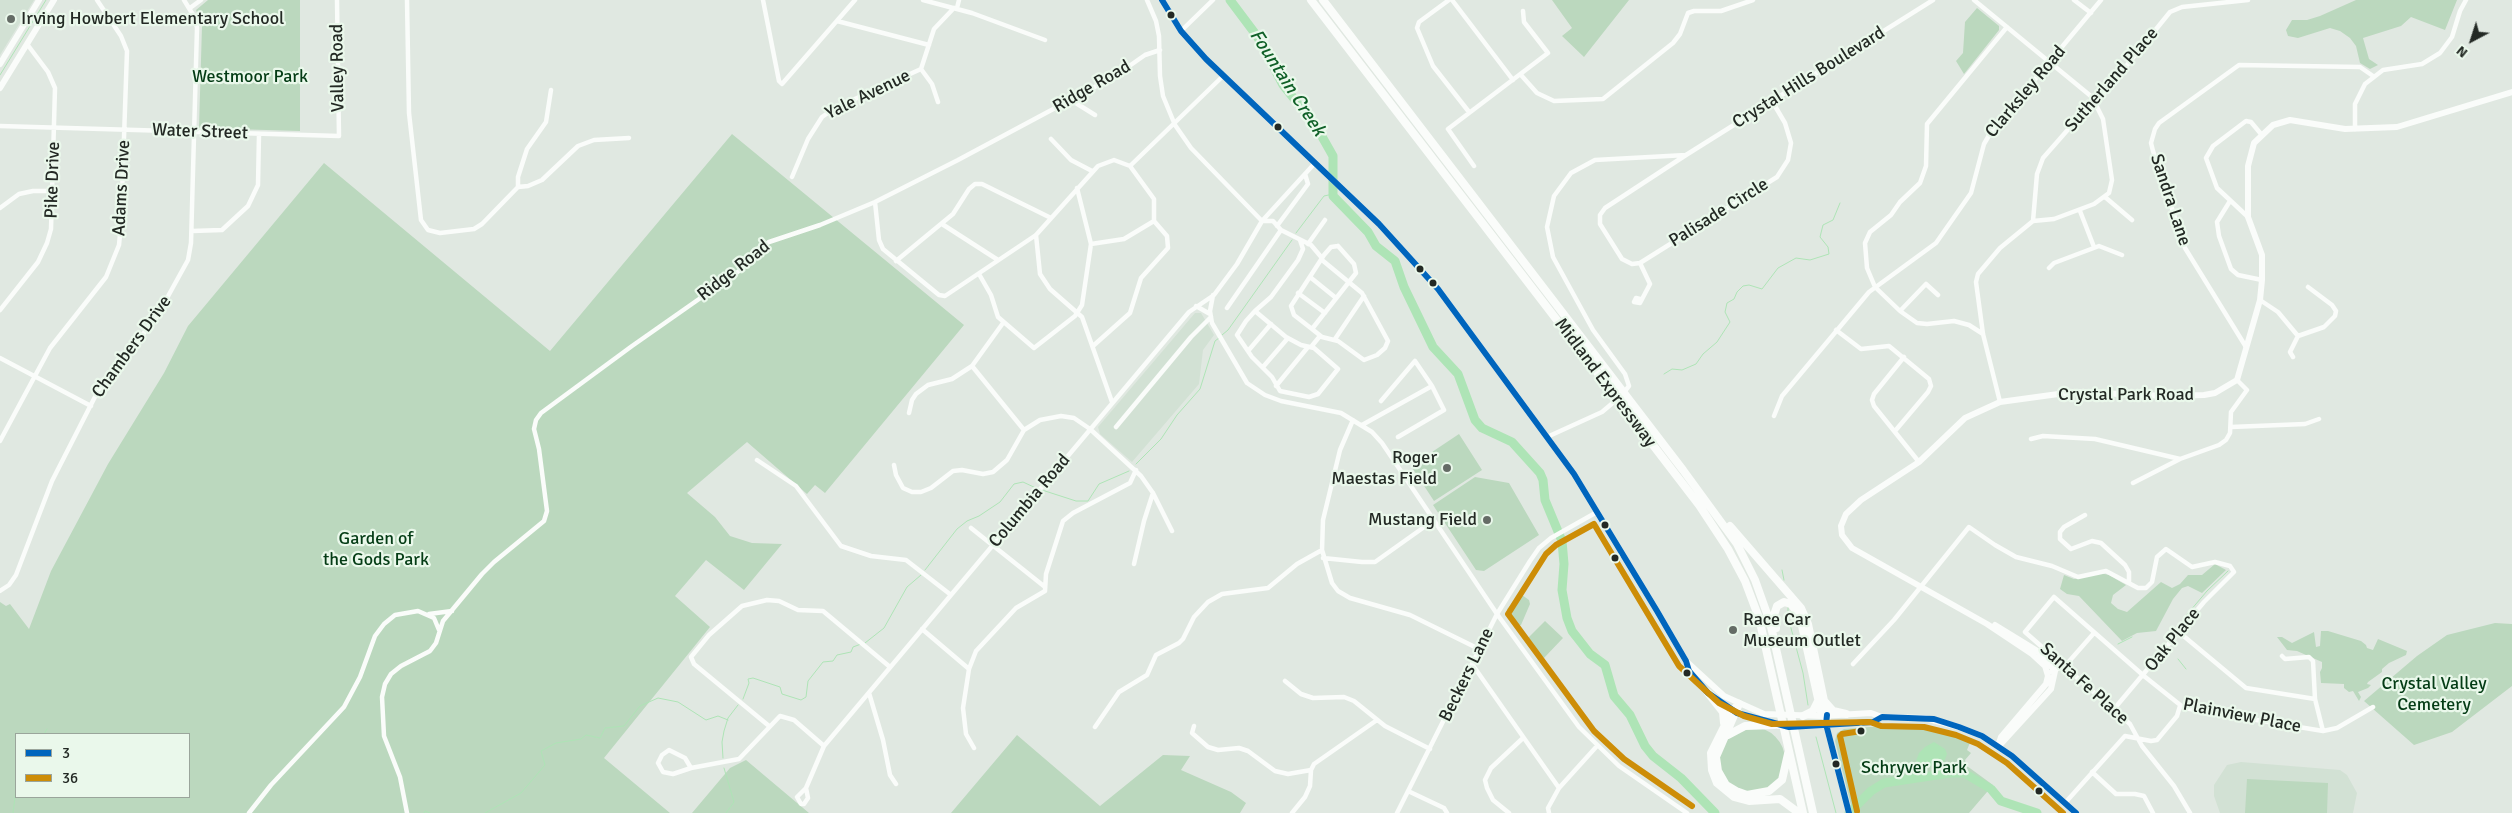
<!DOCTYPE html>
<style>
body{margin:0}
#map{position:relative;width:2512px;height:813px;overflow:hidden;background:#e0e8e1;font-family:Signika,sans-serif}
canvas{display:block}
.legend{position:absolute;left:15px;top:733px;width:175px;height:65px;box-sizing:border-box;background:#eaf8eb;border:1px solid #9aa59b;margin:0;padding:6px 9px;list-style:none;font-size:15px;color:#232924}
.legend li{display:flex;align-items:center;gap:10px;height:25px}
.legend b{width:25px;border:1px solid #9aa59b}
.north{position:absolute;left:2447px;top:15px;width:50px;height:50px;-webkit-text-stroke:4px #eaf8eb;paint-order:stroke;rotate:220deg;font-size:14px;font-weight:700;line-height:20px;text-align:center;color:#232924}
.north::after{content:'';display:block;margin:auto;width:18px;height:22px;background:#232924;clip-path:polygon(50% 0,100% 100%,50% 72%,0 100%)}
</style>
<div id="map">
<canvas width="2512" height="813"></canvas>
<ul class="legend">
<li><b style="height:6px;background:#0065bd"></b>3</li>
<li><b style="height:6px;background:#cd8d07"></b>36</li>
</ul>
<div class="north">N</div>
</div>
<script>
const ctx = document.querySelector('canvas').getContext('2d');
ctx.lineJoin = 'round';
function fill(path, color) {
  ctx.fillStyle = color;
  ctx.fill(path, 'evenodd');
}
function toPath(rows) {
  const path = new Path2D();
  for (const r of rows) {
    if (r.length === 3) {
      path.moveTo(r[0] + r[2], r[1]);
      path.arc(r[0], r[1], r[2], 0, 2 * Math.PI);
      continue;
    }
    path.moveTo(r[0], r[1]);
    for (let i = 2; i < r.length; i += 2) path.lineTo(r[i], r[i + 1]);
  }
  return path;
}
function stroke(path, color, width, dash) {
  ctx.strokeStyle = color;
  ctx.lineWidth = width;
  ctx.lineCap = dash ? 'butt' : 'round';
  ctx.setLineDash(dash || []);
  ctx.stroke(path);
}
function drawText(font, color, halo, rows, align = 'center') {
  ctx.font = font + ' Signika,sans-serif';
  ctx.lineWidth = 4.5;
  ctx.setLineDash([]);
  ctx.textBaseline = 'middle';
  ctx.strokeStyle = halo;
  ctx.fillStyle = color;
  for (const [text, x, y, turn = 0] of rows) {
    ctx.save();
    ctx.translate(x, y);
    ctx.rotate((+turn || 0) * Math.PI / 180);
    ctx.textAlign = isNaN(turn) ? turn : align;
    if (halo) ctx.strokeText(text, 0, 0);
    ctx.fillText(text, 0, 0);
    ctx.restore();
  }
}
fill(toPath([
 [0,0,34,0,0,55],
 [1195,313,1201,313,1214,335,1203,350,1199,384,1132,462,1100,434,1098,427],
 [2241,762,2340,770,2347,775,2357,793,2353,813,2220,813,2214,796,2214,785,2227,765]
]), '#d2e1d4');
fill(toPath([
 [208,0,300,0,300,131,199,128,202,26,196,10],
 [1552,0,1629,0,1584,57,1562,36,1572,28],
 [2356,0,2457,0,2445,30,2411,17,2401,26,2363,38,2369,59,2378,65,2370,69,2360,63,2356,46,2350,38,2340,31,2330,28,2298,38,2288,36,2286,30,2292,20,2307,20,2320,16],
 [1977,8,1999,26,1999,30,1964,74,1956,61,1963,53,1965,22],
 [732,134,964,325,825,493,815,485,807,494,747,442,687,493,715,517,730,536,752,543,782,544,744,590,706,560,675,596,710,627,604,758,670,813,0,813,0,602,6,606,10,604,29,629,51,571,108,464,164,373,188,326,324,163,550,351],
 [16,734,189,734,189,797,16,797],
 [1459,434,1482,470,1434,501,1411,466],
 [1475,477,1509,483,1539,535,1484,571,1476,570,1433,505],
 [2215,564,2226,570,2202,593,2188,586,2182,588,2173,599,2156,631,2137,633,2122,641,2079,596,2067,594,2060,589,2064,575,2074,579,2100,573,2109,575,2126,585,2113,595,2111,603,2118,609,2127,612,2161,582,2172,588,2180,584,2188,575,2202,575],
 [1522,595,1529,600,1530,604,1521,625,1517,626,1511,620,1507,609],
 [1545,621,1563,638,1544,658,1526,640],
 [2495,623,2512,624,2512,686,2452,732,2414,745,2364,701,2417,656,2447,635],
 [2321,631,2328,631,2361,641,2366,645,2367,648,2373,650,2378,639,2407,651,2406,655,2389,663,2382,669,2382,672,2368,682,2367,684,2371,685,2368,688,2358,692,2361,697,2359,701,2353,691,2349,692,2344,688,2344,684,2321,683,2320,672,2322,668,2322,662,2297,651,2287,650,2277,637,2282,637,2292,643,2314,632,2316,647,2320,646],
 [1911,724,1943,729,1971,740,1967,750,1971,753,1965,760,1967,766,1993,785,1969,813,1853,813,1835,741,1837,733,1844,729],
 [1752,760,33],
 [1017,735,1100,806,1163,755,1190,756,1181,770,1231,792,1246,803,1240,813,951,813],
 [746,760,809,813,692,813,730,768],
 [2247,779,2328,783,2327,813,2245,813]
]), '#bbd8be');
fill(toPath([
 [1934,742,1945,749,1947,754,1944,762,1927,767,1918,765,1916,761,1919,753,1925,747]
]), '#aee4b6');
stroke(toPath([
 [0,75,46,0],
 [1296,233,1324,196,1333,194],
 [1222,335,1228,330,1292,240],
 [1664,374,1672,369,1682,370,1696,364,1703,354,1717,342,1730,322,1725,312,1727,303,1734,299,1737,292,1743,286,1749,285,1762,289,1778,268,1796,258,1810,260,1829,254,1828,247,1820,237,1823,225,1833,220,1840,203],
 [1136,464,1161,439,1177,415,1200,389,1215,341,1219,338],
 [1042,490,1076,501,1088,501,1099,484,1129,471],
 [925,570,957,529,967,521,979,516,1000,502,1014,484,1023,482,1038,489],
 [1782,570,1784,580],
 [1788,608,1788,617,1803,673,1808,705],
 [2184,618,2207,591,2228,571],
 [865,643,884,628,907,587,921,575],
 [2118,644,2132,637],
 [2178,659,2186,669],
 [743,699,749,683,748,679,753,678,780,687,782,694,801,700,806,697,808,681,823,662,833,661,837,655,851,652,853,647,861,644],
 [44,734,47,729],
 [1816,737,1836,813],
 [723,758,722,742,724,731,728,718,738,705],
 [724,768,734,802,726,813],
 [1912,778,1920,766],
 [13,813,16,790],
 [424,813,425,811,430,813],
 [485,813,521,793,545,765,541,751,556,743,581,739,586,735,600,738,605,728,624,726,640,706,658,698,678,702,706,720,718,716,728,720]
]), '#aee4b6', 1);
stroke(toPath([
 [1230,0,1257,36,1283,85,1316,126,1333,156,1333,196,1368,232,1376,246,1395,261,1404,287,1433,347,1458,374,1475,420,1482,428,1512,442,1540,473,1543,480,1545,500,1562,541,1564,564,1562,590,1567,618,1572,631,1590,654,1605,665,1614,696,1630,715,1645,746,1653,756,1681,778,1715,813],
 [1849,813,1871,791,1884,783,1950,773,1964,773,1991,789,2001,801,2037,813]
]), '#aee4b6', 9);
stroke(toPath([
 [407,0,409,113,421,220,428,230,440,233,474,229,482,224,518,187,528,186,542,180,578,146,594,140,629,138],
 [763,0,779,81,782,84,855,0],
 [923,0,972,13,1045,40],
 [1147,0,1156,21,1159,36,1160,76,1163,96,1175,125,1191,148,1262,221],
 [1449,0,1419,22,1417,28,1433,66,1469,112],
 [1452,0,1513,80],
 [1974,0,2092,97,2103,119,2112,180,2109,193,2094,204,2054,219,2033,221,2000,248,1978,274,1976,282,1983,334,2000,402],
 [2074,0,2091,13],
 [190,8,201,0],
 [957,8,959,0],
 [837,21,929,45],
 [1181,31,1213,0],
 [921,69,932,84,938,102],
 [1521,75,1537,93,1554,101,1603,99,1673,43,1680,34,1688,13,1694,11,1721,11,1753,0],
 [1071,100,1095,115],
 [1772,101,1785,123,1791,143,1788,160,1777,177,1640,263,1632,264,1622,259,1600,224,1600,215,1605,208,1686,155,1933,0],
 [0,126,339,136,337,0],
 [2355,129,2355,104,2365,84,2383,70,2422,64,2440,53,2452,37,2460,11,2466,0],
 [1051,139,1071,160,1092,171],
 [1130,166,1154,199,1154,221],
 [1474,166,1448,129,1548,53,1524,22,1523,11],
 [792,177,808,139,822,117,835,108,921,69,934,29,954,8],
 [518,187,518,177,527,149,546,122,551,90],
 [2105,197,2132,220],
 [2230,201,2217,222,2219,236,2231,269,2238,275,2262,280],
 [875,202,879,240,883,249,939,295,945,296,1036,235,1098,166,1114,160,1130,166,1223,76],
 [0,208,19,194,33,191,53,191],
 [2080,211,2094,247],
 [2248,217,2217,188,2206,158,2213,146,2246,121,2251,122,2261,134],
 [1262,221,1273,221,1281,230,1311,245,1322,258],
 [2033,221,2037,174,2043,158,2086,109,2102,96,2170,12,2182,7,2248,0],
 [942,224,998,260],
 [1277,226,1308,184,1305,174],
 [192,231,222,230,248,206,258,185,259,134],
 [1036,235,1040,274,1050,289,1082,317,1112,402],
 [1091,244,1124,239,1154,221],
 [1308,244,1325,220],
 [1338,246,1354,264,1356,273,1312,329,1294,315,1291,306,1324,255,1331,247,1338,246],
 [896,261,953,214,969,189,975,184,982,184,1051,218],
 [1640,263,1650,284,1640,303,1634,302,1636,298,1640,299],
 [2049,268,2054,263,2099,246,2122,255],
 [979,274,991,295,998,317,1034,348,1075,316,1082,305,1091,244,1077,188],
 [1310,277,1336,298],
 [1298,293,1325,313],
 [1213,295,1210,311,1212,323,1247,383,1265,395,1281,401,1341,413,1372,432,1382,443,1497,614,1579,727,1619,766,1687,813],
 [2260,300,2278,312,2298,336],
 [1196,306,1210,314],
 [1227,308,1281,230],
 [0,310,38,262,47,243,51,229,55,88,48,72,27,44],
 [1255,311,1286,337,1301,345,1314,348,1338,369,1318,394,1309,397,1280,391,1272,377,1252,357,1237,335,1246,321,1255,311,1271,297,1298,260,1303,249,1300,240],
 [1900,311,1926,284,1938,295],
 [1312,329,1322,337,1338,341,1364,360,1377,355,1385,348,1388,341,1362,293,1322,260],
 [1836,330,1861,349,1889,346,1929,379,1931,386,1928,392,1895,431],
 [1983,334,1969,325,1954,321,1927,324,1917,323,1900,311,1875,287,1867,268,1865,243,1870,232,1891,215,1900,202,1920,183,1926,166,1927,124,2007,27],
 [2298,336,2324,327,2335,316,2336,311,2332,305,2308,287],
 [1335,339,1364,296],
 [1093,346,1130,313,1141,278,1168,248,1167,236,1154,221],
 [1311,347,1320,336],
 [2246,347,2185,248,2153,151,2151,143,2155,129,2159,123,2239,65,2360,67,2373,76],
 [1248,351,1271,324],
 [1904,357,1874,394,1872,400,1874,406,1919,462],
 [2293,357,2290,352,2298,336],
 [0,358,91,406],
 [972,366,1024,430,1040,420,1061,416,1074,418,1090,429,1141,476,1153,493,1172,531],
 [1263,367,1288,338],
 [1276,386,1308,347],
 [1381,401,1415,361,1432,386,1444,410,1398,437],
 [909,413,912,400,916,394,928,385,952,379,972,366,1003,323],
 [1774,416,1782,396,1869,292,1936,243,1971,193,1984,144,1991,132,2101,0],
 [1353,420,1340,450,1323,520,1322,550,1332,583,1338,591,1350,598,1410,615,1479,649],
 [1362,425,1432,386],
 [1116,427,1191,337,1211,317],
 [2231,427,2305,424,2319,419],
 [1547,437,1602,412,1621,396,1629,386,1625,374,1593,330,1553,257,1547,227,1554,196,1571,173,1595,160,1686,155],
 [2031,439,2043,436,2095,439,2180,459,2219,445,2226,440,2230,433,2231,412,2247,390,2237,380],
 [0,441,50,348,106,277,119,245,121,224,127,51,121,36,97,0],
 [757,460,796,486,841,546,871,556,906,560,951,595],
 [894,465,896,475,903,488,912,492,921,492,931,488,953,471,962,470,983,474,993,472,1007,460,1024,430],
 [2133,483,2180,459],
 [2085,515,2064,527,2060,532,2060,539,2071,549,2092,541,2101,543,2125,565,2129,572,2129,582],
 [971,528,1045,587],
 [1323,558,1362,562,1375,562,1434,520],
 [1134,564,1144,521,1153,493],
 [0,591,9,585,16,575,52,481,100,387,156,318,188,260,191,243,197,28,195,18,184,0],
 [429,614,452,611],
 [922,629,969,669],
 [2180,633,2246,688,2315,699],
 [2282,656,2285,659,2309,657,2313,661,2315,699,2323,731],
 [1472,664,1559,788],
 [1853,664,1894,620,1969,527,1995,545,2016,557,2052,566,2078,577,2106,571,2138,588,2146,588,2152,582,2157,557,2166,549,2192,567,2215,562,2230,566,2234,572,2204,602,2114,709],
 [2048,673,2065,666,2094,633],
 [1285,681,1301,694,1313,698,1344,697,1354,701,1385,726,1430,749],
 [869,693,883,740,890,775,896,784],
 [769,726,694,664,691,657,709,635,742,606,767,600,779,601,798,610,823,611,890,667],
 [1194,726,1192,733,1208,747,1218,750,1239,748,1248,751,1275,771,1288,774,1311,770,1314,764,1377,720],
 [1095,727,1119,692,1147,675,1156,655,1179,643,1183,639,1194,617,1208,602,1222,594,1268,588,1297,564,1322,550],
 [974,748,966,734,963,708,969,669,976,651,1016,608,1045,591,1046,574,1063,521,1073,513,1130,483,1136,470],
 [691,768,685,758,669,750,662,755,658,763,663,772,673,774,691,768,739,759,780,716,794,720,824,746],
 [2092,772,2116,794,2135,794,2144,796,2153,813],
 [806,788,808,798,804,804,801,804,797,797,806,788,824,746,1189,312,1214,295,1237,264,1262,221,1315,163],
 [1408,791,1444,808,1447,813],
 [2065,803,2125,736,2151,741,2157,740,2177,716,2180,706],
 [249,813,271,785,344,707,360,677,375,636,384,624,395,615,418,611,434,618,439,630],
 [407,813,400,777,384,736,382,697,385,684,391,674,401,666,430,651,436,643,443,621,482,574,494,562,544,521,547,511,539,449,534,429,536,420,541,413,632,346,739,271,758,249,769,242,820,225,875,202,958,160,1115,76,1145,55,1160,50],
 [1292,813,1305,797,1310,786,1311,770],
 [1397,813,1497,614,1530,561,1539,548,1551,538,1597,512],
 [1509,813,1493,800,1487,788,1485,780,1491,768,1523,738],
 [1549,813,1548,808,1559,788,1597,746],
 [2190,813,2174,786,2142,746,2130,724,2025,632,2054,597,2144,676,2184,708,2323,731,2337,728,2373,707]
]), '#fafcfa', 4.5);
stroke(toPath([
 [1162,0,1181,31,1206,59,1379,224,1438,289,1574,474,1657,611,1686,661,1689,671,1701,686,1732,711,1767,723],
 [0,64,39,0],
 [0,88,54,0],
 [1995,625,2039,652,2055,671,2051,689,1999,746],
 [1687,662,1724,696,1764,714,1822,716,1871,713,1882,717,1925,718,1959,727,1982,736,2012,756,2076,813],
 [1826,724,1849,813],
 [1779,726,1873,722,1882,717],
 [1998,746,2001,737,2046,684,2048,676,2045,666,2032,654,1987,624,1852,548,1842,535,1841,526,1846,514,1861,500,1919,462,1965,418,2000,402,2073,392,2167,396,2204,395,2215,393,2237,380,2260,300,2262,280,2262,255,2248,217,2248,166,2254,143,2273,125,2290,120,2345,129,2397,127,2512,92]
]), '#fafcfa', 6);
stroke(toPath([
 [1311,0,1699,505,1728,549,1745,581,1759,618,1803,813],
 [1323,0,1683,470,1737,544,1755,580,1770,622,1813,813],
 [1730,526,1801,608,1808,624,1827,715,1826,724],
 [1776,628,1774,615,1777,606,1784,602,1791,604,1797,612,1802,626,1821,712],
 [1708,693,1723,712,1724,723],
 [1825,702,1833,711,1846,714],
 [1739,704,1716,757,1718,771,1726,785,1736,791,1747,795,1769,791,1782,780,1788,754],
 [1739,704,1732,711,1711,753,1712,770,1717,783,1734,797,1749,801,1780,799,1799,813],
 [1803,716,1813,711,1818,701],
 [1728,735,1745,726,1775,725]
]), '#fafcfa', 8);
stroke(toPath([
 [1162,0,1181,31,1206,59,1379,224,1438,289,1574,474,1657,611,1686,661,1689,671,1708,693,1737,713,1789,727,1873,722,1882,717,1934,719,1959,727,1982,736,2012,756,2076,813],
 [1827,715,1826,724,1849,813]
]), '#0065bd', 6);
stroke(toPath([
 [1692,806,1624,759,1594,731,1508,614,1546,554,1556,545,1594,524,1679,666,1719,703,1744,716,1772,724,1870,722,1881,726,1924,727,1956,735,1978,744,2007,763,2063,813],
 [1857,811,1840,736,1842,734,1861,731]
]), '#cd8d07', 6);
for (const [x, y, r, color] of [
 [1171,15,4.5,"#232924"],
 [11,19,5,"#656c66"],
 [1278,127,4.5,"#232924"],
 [1420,269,4.5,"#232924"],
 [1433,283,4.5,"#232924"],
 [1447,468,5,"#656c66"],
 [1487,520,5,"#656c66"],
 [1605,525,4.5,"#232924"],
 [1615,558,4.5,"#232924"],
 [1733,630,5,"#656c66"],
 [1687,673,4.5,"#232924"],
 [1861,731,4.5,"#232924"],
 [1836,764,4.5,"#232924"],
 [2039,791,4.5,"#232924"]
]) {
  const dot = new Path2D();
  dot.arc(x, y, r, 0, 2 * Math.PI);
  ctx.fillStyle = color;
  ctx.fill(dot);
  stroke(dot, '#eaf8eb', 2);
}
drawText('18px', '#232924', '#eaf8eb', [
 ["Irving Howbert Elementary School",21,19],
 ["Roger",1437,458,"right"],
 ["Maestas Field",1437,479,"right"],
 ["Mustang Field",1477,520,"right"],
 ["Race Car",1743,620],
 ["Museum Outlet",1743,641]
], 'left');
drawText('18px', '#232924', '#eaf8eb', [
 ["Valley Road",338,68,-91],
 ["Crystal Hills Boulevard",1809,78,-32],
 ["Sutherland Place",2112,80,-49],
 ["Ridge Road",1092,87,-30],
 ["Clarksley Road",2026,92,-50],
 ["Yale Avenue",868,95,-26],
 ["Water Street",200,132,2],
 ["Pike Drive",53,180,-88],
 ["Adams Drive",122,188,-87],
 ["Sandra Lane",2170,200,72],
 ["Palisade Circle",1719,213,-32],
 ["Ridge Road",734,271,-38],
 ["Chambers Drive",132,347,-54],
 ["Midland Expressway",1605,383,53],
 ["Crystal Park Road",2126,395],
 ["Columbia Road",1030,501,-50],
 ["Oak Place",2173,640,-51],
 ["Beckers Lane",1467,675,-64],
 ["Santa Fe Place",2084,684,42],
 ["Plainview Place",2242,716,11]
]);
drawText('18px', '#043c15', '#eaf8eb', [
 ["Westmoor Park",250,77],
 ["Garden of",376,539],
 ["the Gods Park",376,560],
 ["Crystal Valley",2434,684],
 ["Cemetery",2434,705],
 ["Schryver Park",1914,768]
]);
drawText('italic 19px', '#0f6027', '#eaf8eb', [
 ["Fountain Creek",1287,83,57]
]);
</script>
